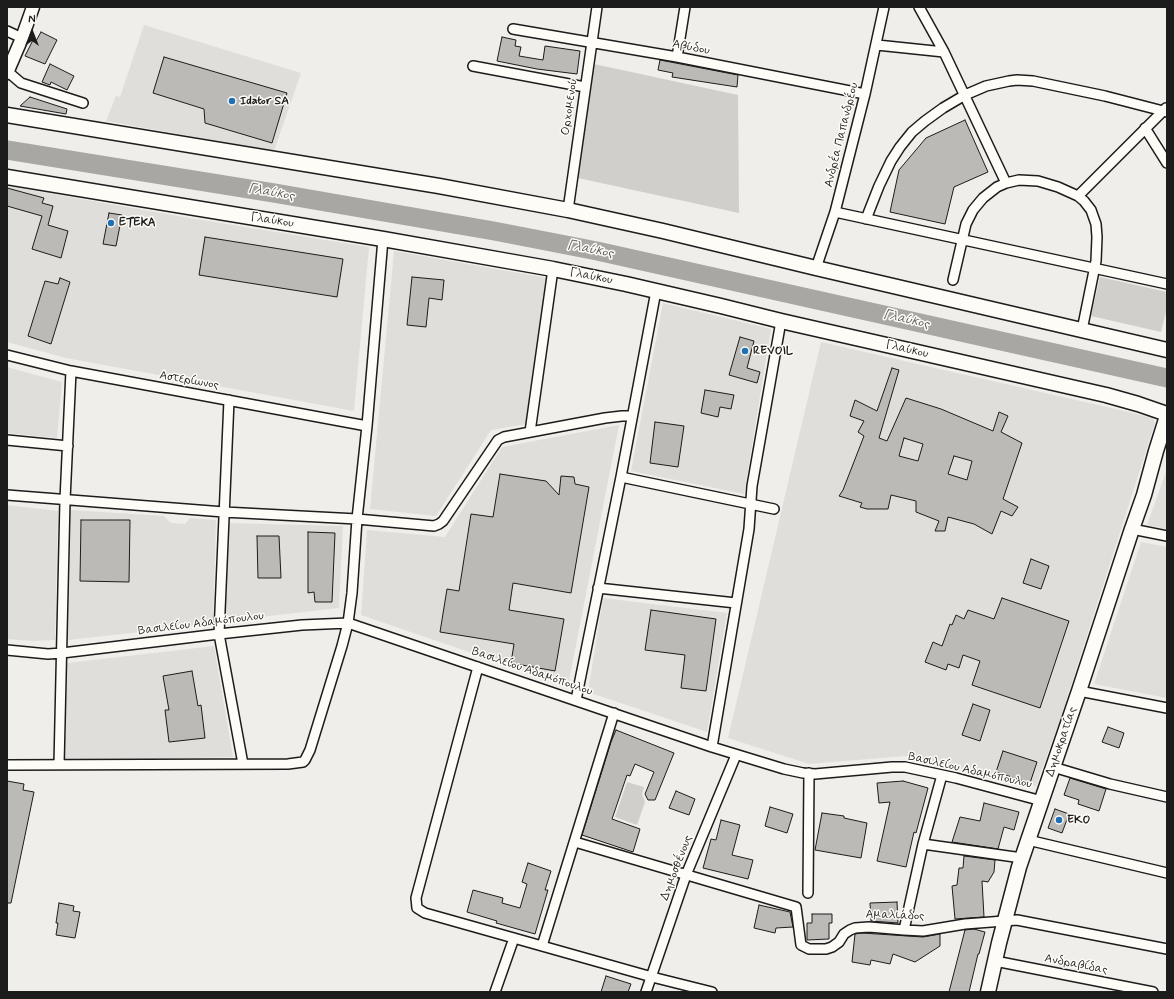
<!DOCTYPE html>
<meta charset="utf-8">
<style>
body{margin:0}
#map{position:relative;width:1174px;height:999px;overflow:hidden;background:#f0eeea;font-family:Mynerve,sans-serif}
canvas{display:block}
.frame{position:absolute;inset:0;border:8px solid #1c1c1c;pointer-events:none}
.north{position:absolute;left:12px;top:12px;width:40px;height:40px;-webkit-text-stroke:3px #fdfcf7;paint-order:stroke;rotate:0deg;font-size:11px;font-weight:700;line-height:16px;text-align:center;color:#1c1c1c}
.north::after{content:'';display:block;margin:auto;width:14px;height:18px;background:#1c1c1c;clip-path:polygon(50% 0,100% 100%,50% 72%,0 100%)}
</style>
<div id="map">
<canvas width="1174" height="999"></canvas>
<div class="frame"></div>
<div class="north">N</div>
</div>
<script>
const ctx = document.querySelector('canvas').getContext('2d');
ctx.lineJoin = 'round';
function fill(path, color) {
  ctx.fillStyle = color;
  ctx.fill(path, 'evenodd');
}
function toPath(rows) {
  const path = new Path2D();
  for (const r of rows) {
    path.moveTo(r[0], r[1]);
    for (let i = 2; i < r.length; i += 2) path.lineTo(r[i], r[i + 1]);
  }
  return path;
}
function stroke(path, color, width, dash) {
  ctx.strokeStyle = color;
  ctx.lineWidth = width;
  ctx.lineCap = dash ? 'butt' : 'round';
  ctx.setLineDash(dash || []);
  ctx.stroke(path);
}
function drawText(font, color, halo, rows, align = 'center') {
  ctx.font = font + ' Mynerve,sans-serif';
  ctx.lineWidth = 3;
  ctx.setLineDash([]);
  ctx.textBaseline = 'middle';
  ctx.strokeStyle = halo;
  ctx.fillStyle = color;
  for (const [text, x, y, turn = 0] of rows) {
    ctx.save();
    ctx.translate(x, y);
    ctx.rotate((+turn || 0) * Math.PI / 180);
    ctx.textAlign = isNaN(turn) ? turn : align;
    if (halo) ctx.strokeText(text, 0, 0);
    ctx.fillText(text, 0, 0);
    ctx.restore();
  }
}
fill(toPath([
 [144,25,301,73,274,151,106,121,116,96,120,97],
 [7,186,184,217,369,247,354,411,66,358,7,342],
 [394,251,547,278,527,424,491,430,436,516,370,509],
 [663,303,771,329,744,494,631,471],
 [821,342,1120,410,1153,418,1155,423,1061,717,1036,786,906,756,809,764,728,738],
 [7,367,62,382,57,438,7,433],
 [619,425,568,686,361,615,367,530,445,537,502,447],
 [1167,469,1167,529,1147,525],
 [7,505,58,511,55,640,33,641,7,639],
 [71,510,164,516,171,523,185,524,190,518,216,520,213,624,68,640],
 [229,523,343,526,339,608,225,621],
 [1141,542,1167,547,1167,698,1094,684],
 [603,598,727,613,707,732,588,692],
 [214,646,233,757,65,761,67,663]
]), '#e0deda');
fill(toPath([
 [594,64,738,95,739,213,578,178],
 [1100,277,1167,292,1167,308,1161,332,1091,316],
 [627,782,644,787,642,794,645,802,637,825,615,817]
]), '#d0cfcc');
stroke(toPath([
 [7,150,274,193,494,231,597,251,1167,378]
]), '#a8a7a3', 19);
const building = toPath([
 [41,32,57,40,45,64,25,56,33,40,36,41,41,32],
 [502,37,516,40,515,46,521,47,519,56,543,60,545,46,580,51,577,74,537,69,497,61,502,37],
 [164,57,287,93,272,143,205,123,204,109,153,93,164,57],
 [660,60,738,75,737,87,672,77,673,73,658,70,660,60],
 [50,64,74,76,67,90,51,82,50,85,42,82,50,64],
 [30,97,67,109,66,114,20,106,30,97],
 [965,120,988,172,954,187,945,224,890,212,899,170,926,138,965,120],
 [7,188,44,198,42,203,53,206,48,225,68,231,61,258,32,249,42,216,7,206,7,188],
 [109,213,122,215,116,246,103,244,109,213],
 [205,237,343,259,337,297,199,275,205,237],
 [412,277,444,280,442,300,429,298,426,327,407,325,412,277],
 [60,278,70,282,51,344,28,336,45,281,58,284,60,278],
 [740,337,754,341,747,368,760,372,757,383,729,375,740,337],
 [892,368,899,370,879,438,887,441,906,398,941,409,993,431,999,412,1008,416,1001,432,1022,443,1003,499,1018,507,1012,516,1001,511,992,534,974,524,948,517,945,531,935,531,939,521,916,512,916,501,891,495,888,509,867,509,860,507,862,503,839,496,843,490,864,436,858,432,864,421,850,416,855,400,877,411,892,368],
 [904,438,923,444,918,461,899,456,904,438],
 [954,456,972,461,967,480,948,474,954,456],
 [705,390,734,395,731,409,720,407,718,417,701,413,705,390],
 [655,422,684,426,678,467,650,463,655,422],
 [500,474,546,481,559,495,561,476,574,477,575,484,589,487,571,593,513,583,509,610,564,619,555,671,511,663,514,644,440,632,447,589,459,591,471,514,493,517,500,474],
 [81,520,130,520,129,582,80,581,81,520],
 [308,532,335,533,332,602,315,602,314,592,308,593,308,532],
 [257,536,279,536,281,578,258,578,257,536],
 [1031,559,1049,566,1041,589,1023,583,1031,559],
 [1002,598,1069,621,1040,708,972,685,980,661,963,655,959,668,948,664,946,670,925,662,933,642,942,646,950,624,952,625,956,615,964,619,968,610,994,619,1002,598],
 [651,610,716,619,706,691,681,688,685,655,645,650,651,610],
 [192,671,198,706,201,705,205,738,169,742,165,710,169,710,163,676,192,671],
 [973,704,990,710,980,741,962,735,973,704],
 [1108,727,1124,733,1119,748,1102,742,1108,727],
 [616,730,674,753,655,800,648,800,645,794,654,772,635,764,630,776,627,775,612,819,640,829,633,852,582,835,611,742,616,730],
 [1003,751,1037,762,1030,783,996,772,1003,751],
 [1070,778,1106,789,1099,811,1078,804,1079,800,1064,795,1070,778],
 [7,781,24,784,23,790,34,792,11,903,7,903,7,781],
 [903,781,928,788,916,833,914,832,906,867,877,861,890,802,879,803,877,783,903,781],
 [676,791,695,799,689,815,669,808,676,791],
 [984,803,1019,812,1014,830,1004,827,998,849,952,842,960,817,980,821,984,803],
 [770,807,793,814,787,833,765,826,770,807],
 [1055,809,1069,814,1062,833,1048,828,1055,809],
 [822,813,844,816,844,818,867,823,861,858,815,850,822,813],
 [721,820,740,825,732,855,753,860,748,879,703,868,711,839,716,840,721,820],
 [964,856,995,860,994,872,988,882,982,881,984,917,955,919,952,886,957,885,959,868,963,868,964,856],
 [528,863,551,871,545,890,548,890,535,934,496,923,497,921,467,912,473,890,503,898,502,903,520,908,527,884,522,882,528,863],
 [897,902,898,923,871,921,870,903,897,902],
 [59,903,74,906,73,911,80,912,75,938,56,935,58,923,56,923,59,903],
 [759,905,790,912,793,927,776,928,775,933,754,928,759,905],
 [812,914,832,914,832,923,829,923,829,939,807,940,807,923,812,923,812,914],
 [974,929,985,932,979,954,978,954,969,992,949,992,965,930,974,929],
 [862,933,923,937,940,934,940,946,915,962,893,954,890,964,871,960,870,965,852,962,855,934,862,933],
 [606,976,631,984,628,992,601,992,606,976]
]);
fill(building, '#bbbab6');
stroke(building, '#1c1c1c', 1);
const street = toPath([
 [919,7,944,52,1006,183],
 [513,29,677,57,865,94],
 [7,31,22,38],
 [877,45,944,52],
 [677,57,685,7],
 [473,66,585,87],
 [7,71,21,83,83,103],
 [1145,128,1167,163],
 [1078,196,1166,108],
 [568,210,597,7],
 [835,212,1167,284],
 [866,219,879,186,891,161,900,147,912,132,925,121,943,108,965,95,986,86,1009,81,1017,80,1033,81,1105,96,1167,112],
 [816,268,835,212,865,94,884,7],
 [953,280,966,224,973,210,983,198,997,187,1006,183,1019,180,1038,181,1058,187,1078,196,1084,201,1091,210,1096,224,1097,237,1096,261,1082,330],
 [7,355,71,371,367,426],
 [229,400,219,634,243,764],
 [530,432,553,269],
 [7,440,68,446],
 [621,477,774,509],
 [7,495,224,512,357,519,434,526,439,524,443,521,498,440,504,437,605,418,622,416,632,416],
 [1132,529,1167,536],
 [598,588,736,603],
 [7,650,48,654,62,653,219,634,302,625,348,623,712,747,784,769,803,773,815,774,892,767,905,767,956,778,1042,801],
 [478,667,416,898,417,908,425,913,652,977,712,992],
 [1079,691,1167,708],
 [576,700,621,477,656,291],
 [712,747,749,529,752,486,781,321],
 [7,765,288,764,303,762,305,760,310,750,342,646,348,623,352,593,357,519,367,426,383,239],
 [59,765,65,500,71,371],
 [1053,767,1110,784,1167,797],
 [1028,840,1167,873],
 [575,842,796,907,801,945,809,949,826,949,832,947,839,942,844,934,850,930,855,928,869,927,904,930,923,931,965,924,1017,920,1167,949],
 [923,844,1022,858],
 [808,893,809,773],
 [904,930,923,844,942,775],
 [542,946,614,713],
 [995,961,1153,992],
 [495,992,514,938],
 [646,992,686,875,736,755]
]);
const secondary = toPath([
 [7,73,22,38,33,7]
]);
const primary = toPath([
 [7,115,439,186,568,210,663,231,816,268,1167,350],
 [7,177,383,239,553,269,626,284,721,306,781,321,1106,395,1138,404,1167,414],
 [988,992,999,943,1019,867,1079,691,1132,529,1144,495,1156,451,1167,416]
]);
stroke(street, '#1c1c1c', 12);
stroke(secondary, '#1c1c1c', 15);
stroke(primary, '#1c1c1c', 17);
stroke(street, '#fdfcf7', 9);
stroke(secondary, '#fdfcf7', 12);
stroke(primary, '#fdfcf7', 14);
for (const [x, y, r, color] of [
 [232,101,4,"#1f6fb2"],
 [111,223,4,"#1f6fb2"],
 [745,351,4,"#1f6fb2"],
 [1059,820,4,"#1f6fb2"]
]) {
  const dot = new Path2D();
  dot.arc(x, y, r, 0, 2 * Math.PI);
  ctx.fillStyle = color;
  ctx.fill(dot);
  stroke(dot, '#fdfcf7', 1.5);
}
drawText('12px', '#1c1c1c', '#fdfcf7', [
 ["Αβύδου",691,48,11],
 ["Ορχομενού",570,107,-82],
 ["Ανδρέα Παπανδρέου",842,135,-76],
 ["Γλαύκου",272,221,9],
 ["Γλαύκου",591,277,11],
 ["Γλαύκου",907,350,13],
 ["Αστερίωνος",189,381,10],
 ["Βασιλείου Αδαμόπουλου",201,624,-7],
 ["Βασιλείου Αδαμόπουλου",532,672,19],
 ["Δημοκρατίας",1062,742,-71],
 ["Βασιλείου Αδαμόπουλου",970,771,13],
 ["Δημοσθένους",677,868,-69],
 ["Αμαλιάδος",895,916,2],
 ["Ανδραβίδας",1076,965,11]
]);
drawText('bold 12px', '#1c1c1c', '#fdfcf7', [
 ["Idator SA",240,101],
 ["ΕΤΕΚΑ",119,223],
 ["REVOIL",753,351],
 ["EKO",1067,820]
], 'left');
drawText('italic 13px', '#5b5b59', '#fdfcf7', [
 ["Γλαύκος",271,193,10],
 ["Γλαύκος",590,250,11],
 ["Γλαύκος",906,320,13]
]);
</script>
